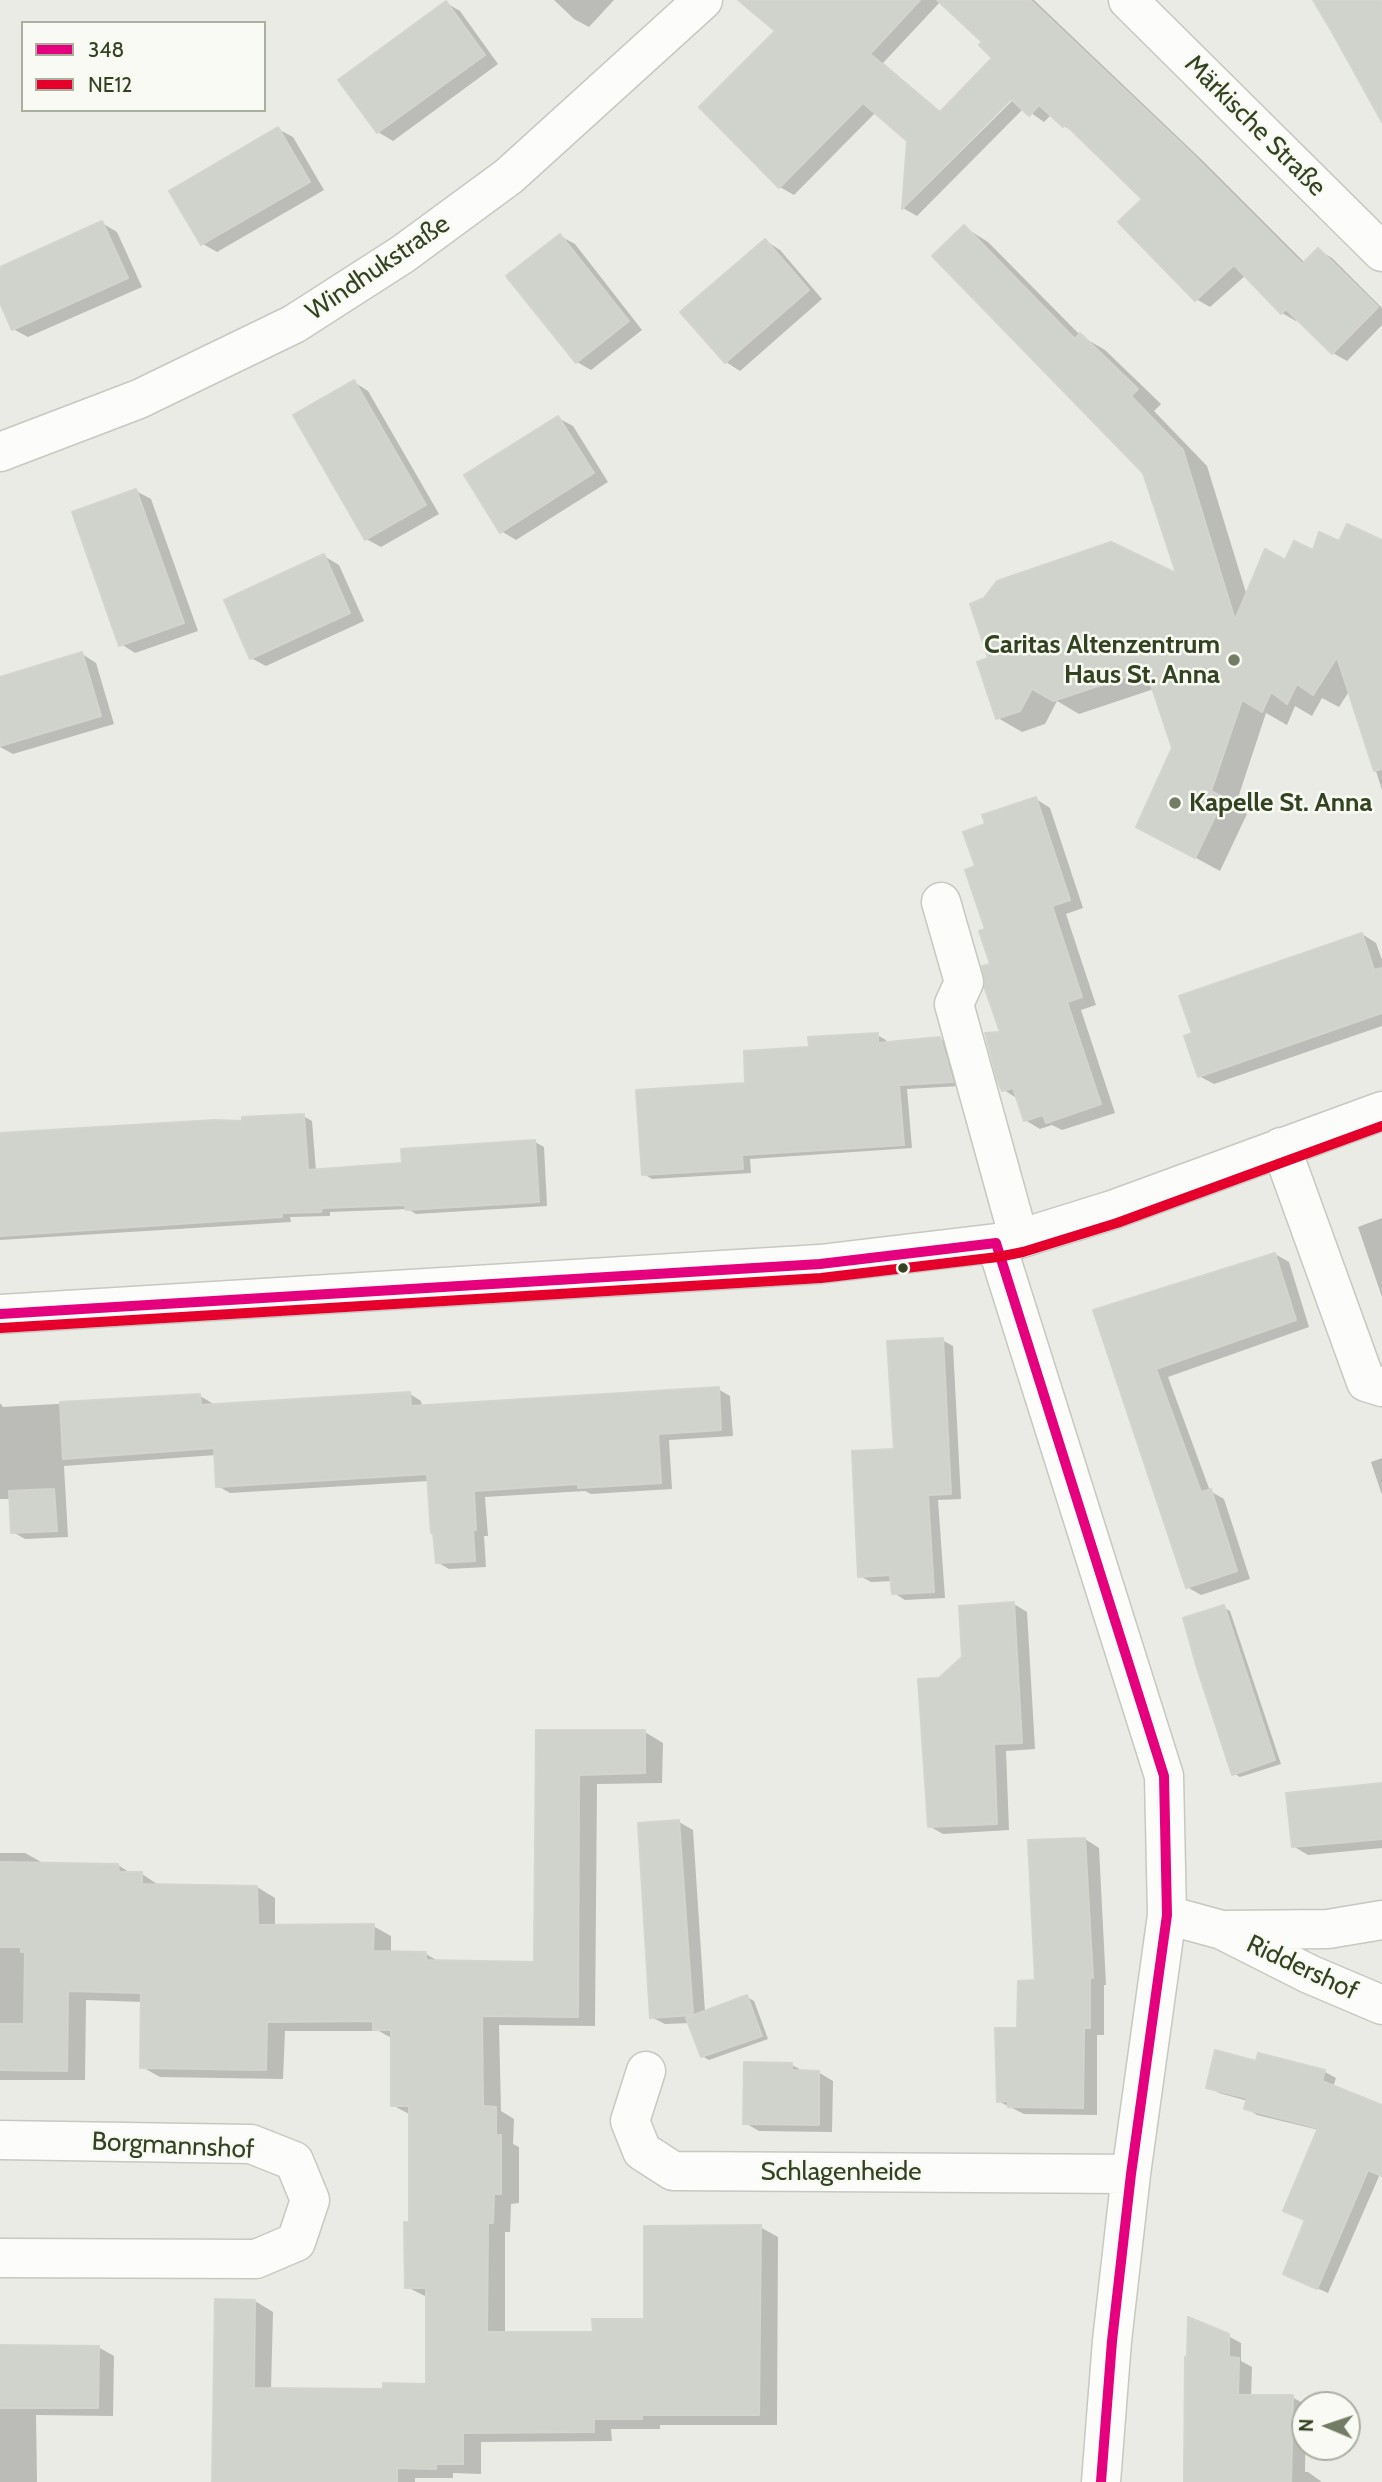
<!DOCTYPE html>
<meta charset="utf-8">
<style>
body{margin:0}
#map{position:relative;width:1382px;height:2482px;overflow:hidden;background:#eaebe5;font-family:Cabin,sans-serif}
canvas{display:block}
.legend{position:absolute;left:21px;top:21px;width:245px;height:91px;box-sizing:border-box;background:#f9faf4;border:2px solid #aab09f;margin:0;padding:9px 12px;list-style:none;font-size:21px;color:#334220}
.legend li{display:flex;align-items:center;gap:14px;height:35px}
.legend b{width:35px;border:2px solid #aab09f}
.north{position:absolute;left:1291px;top:2391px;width:70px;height:70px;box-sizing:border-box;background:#f9faf4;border:2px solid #aab09f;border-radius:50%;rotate:272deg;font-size:19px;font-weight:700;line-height:28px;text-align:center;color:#334220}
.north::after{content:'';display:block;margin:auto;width:24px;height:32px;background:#737d65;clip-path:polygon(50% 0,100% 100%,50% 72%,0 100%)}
</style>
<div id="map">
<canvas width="1382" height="2482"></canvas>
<ul class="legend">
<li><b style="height:9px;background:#e5007d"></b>348</li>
<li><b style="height:9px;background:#e4002b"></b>NE12</li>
</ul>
<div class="north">N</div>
</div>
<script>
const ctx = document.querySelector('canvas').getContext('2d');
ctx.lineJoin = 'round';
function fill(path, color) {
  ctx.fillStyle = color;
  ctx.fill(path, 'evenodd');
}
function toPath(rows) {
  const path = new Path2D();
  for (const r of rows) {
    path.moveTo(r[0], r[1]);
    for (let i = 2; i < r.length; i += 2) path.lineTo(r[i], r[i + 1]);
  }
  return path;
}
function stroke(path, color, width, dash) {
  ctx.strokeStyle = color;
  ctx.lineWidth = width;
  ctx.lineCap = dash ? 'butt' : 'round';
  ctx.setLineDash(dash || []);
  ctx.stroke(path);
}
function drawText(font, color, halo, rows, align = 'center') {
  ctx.font = font + ' Cabin,sans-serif';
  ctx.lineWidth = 5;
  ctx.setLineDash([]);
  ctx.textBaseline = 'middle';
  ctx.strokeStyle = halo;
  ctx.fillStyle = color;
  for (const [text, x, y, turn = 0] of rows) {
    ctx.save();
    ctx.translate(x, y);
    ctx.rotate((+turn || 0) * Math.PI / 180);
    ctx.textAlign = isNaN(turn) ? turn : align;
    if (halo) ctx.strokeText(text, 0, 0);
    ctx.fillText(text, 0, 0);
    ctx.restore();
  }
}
fill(toPath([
 [554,0,614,0,589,27,574,19],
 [775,0,1034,0,1202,160,1305,263,1318,250,1332,258,1382,308,1382,325,1347,361,1333,353,1298,319,1296,321,1282,313,1246,275,1210,307,1196,299,1144,199,1077,134,1064,126,1052,114,1044,122,1024,108,917,216,903,208,909,141,876,112,794,195,780,187,778,30],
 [941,1,984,42,995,58,942,113,883,63],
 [1016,92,1019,94,917,195,917,191],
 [446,3,460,11,498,64,393,141,378,132],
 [278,129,293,137,324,190,217,252,203,244],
 [102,223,117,232,142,287,28,337,13,329,0,299,0,269],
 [964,227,988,242,1081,336,1105,350,1161,404,1154,411,1207,466,1247,596,1286,562,1340,544,1382,539,1382,790,1350,690,1339,707,1322,698,1312,716,1295,706,1287,725,1266,713,1235,807,1247,814,1220,871,1163,840,1174,748,1154,689,1079,714,1057,701,1045,724,1022,732,998,718,979,663,1179,577,1144,472],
 [560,236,575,244,642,330,591,370,577,362],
 [766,241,780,250,822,299,740,371,726,362],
 [354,382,368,391,439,514,381,547,366,539],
 [558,418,573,426,608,482,516,540,501,531],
 [136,491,151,499,198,631,135,653,121,644],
 [324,556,339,565,364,621,266,666,251,658],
 [82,654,96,663,114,724,13,754,0,747,0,679],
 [1036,799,1050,808,1083,908,1066,914,1096,1005,1081,1010,1115,1113,1062,1130,1052,1125,1040,1129,1025,1120,1018,1099,1004,1090,1002,1033,977,867,987,825],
 [1362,934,1376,943,1382,960,1382,1026,1214,1084,1199,1076],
 [877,1035,886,1040,886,1044,940,1039,949,1044,960,1086,907,1089,912,1148,750,1159,751,1173,652,1179,644,1174,747,1085],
 [303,1116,312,1121,316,1171,404,1165,535,1142,544,1147,547,1206,416,1214,408,1209,330,1212,330,1216,290,1217,291,1222,0,1240,0,1135,244,1123],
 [1382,1218,1382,1297,1358,1227],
 [1275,1254,1289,1262,1309,1327,1168,1377,1210,1491,1224,1499,1250,1579,1201,1595,1187,1587,1095,1311],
 [942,1340,953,1346,961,1499,938,1500,945,1598,905,1600,894,1593,893,1581,871,1582,860,1576,896,1451],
 [718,1389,730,1396,733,1436,669,1440,672,1489,591,1494,585,1491,485,1497,488,1536,484,1536,486,1567,449,1569,437,1562,429,1481,230,1493,218,1486,216,1455,64,1466,68,1537,25,1539,13,1532,11,1499,0,1499,0,1403,3,1407,200,1396,212,1403,212,1406,410,1394,421,1401,422,1407],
 [1382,1458,1382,1495,1371,1462],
 [1014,1604,1027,1612,1035,1749,1006,1751,1009,1830,943,1834,929,1826,940,1680],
 [1223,1607,1230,1611,1281,1764,1240,1777,1233,1773],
 [538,1732,645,1732,663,1743,662,1783,597,1784,595,2026,499,2025,501,2111,514,2119,513,2144,519,2147,519,2203,511,2204,510,2232,505,2232,505,2334,594,2333,646,2320,760,2227,778,2237,777,2425,660,2425,660,2429,611,2429,612,2441,481,2442,481,2474,453,2473,453,2478,415,2478,415,2482,256,2482,232,2438,255,2301,273,2312,271,2390,385,2391,427,2386,427,2297,407,2287,411,2115,392,2105,393,2039,379,2031,285,2031,283,2079,160,2077,142,2067,143,2002,86,2000,85,2080,0,2080,0,1853,25,1853,43,1863,118,1865,132,1874,142,1874,160,1886,257,1887,275,1898,275,1926,373,1926,391,1936,391,1953,426,1954,440,1962,536,1963],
 [1382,1792,1382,1848,1308,1855,1293,1846],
 [679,1822,693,1830,705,2012,747,1997,754,2001,768,2039,709,2060,702,2056,690,2023,665,2024,651,2017],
 [1085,1839,1099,1848,1106,1985,1104,1985,1104,2035,1097,2035,1097,2115,1024,2114,998,2101,1019,2030],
 [1259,2055,1325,2072,1336,2078,1333,2087,1382,2107,1382,2176,1380,2174,1328,2293,1296,2279,1319,2130,1257,2115,1246,2108,1248,2101,1219,2093,1208,2087,1257,2063],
 [792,2065,805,2072,818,2072,833,2081,832,2132,759,2131,745,2123],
 [1228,2336,1241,2343,1241,2361,1252,2367,1251,2397,1292,2397,1306,2405,1305,2472,1308,2472,1322,2482,1186,2482],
 [0,2347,98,2347,114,2356,113,2416,36,2415,37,2482,0,2482]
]), '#0003');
const building = toPath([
 [738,0,920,0,870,54,940,112,992,58,979,45,982,42,937,0,1030,0,1188,150,1302,264,1318,248,1378,307,1332,354,1286,309,1281,314,1234,265,1195,301,1118,222,1142,199,1065,124,1063,127,1039,105,1029,116,1011,99,902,209,907,141,863,103,779,188,699,107,775,31,738,0],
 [1313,0,1382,0,1382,122,1332,32,1313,0],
 [446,1,485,55,377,133,338,80,446,1],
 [278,127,310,182,201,245,169,191,278,127],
 [102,221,128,278,12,330,0,303,0,267,102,221],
 [964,225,1075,339,1080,333,1138,389,1131,396,1183,450,1235,620,1265,549,1285,560,1294,541,1313,550,1319,532,1339,541,1347,524,1382,540,1382,769,1374,771,1337,657,1313,695,1297,684,1287,704,1271,692,1262,712,1242,700,1211,791,1224,798,1195,858,1136,827,1172,748,1146,670,1053,701,1032,689,1020,711,996,719,977,662,988,658,970,604,984,598,997,581,1111,542,1176,573,1143,473,932,256,964,225],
 [560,234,629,321,576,363,506,276,560,234],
 [765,239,809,290,725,363,680,312,765,239],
 [354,380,426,505,365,540,293,415,354,380],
 [558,416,594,473,500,533,464,475,558,416],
 [136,489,184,623,119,646,72,512,136,489],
 [324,554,350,613,250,659,224,600,324,554],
 [82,652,101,716,0,746,0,677,82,652],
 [1036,797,1070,900,1052,906,1082,997,1067,1002,1101,1104,1046,1123,1043,1115,1024,1121,1013,1088,1002,1091,997,1079,985,1033,1000,1032,984,986,982,966,990,964,979,931,985,929,965,870,975,866,963,832,985,824,982,815,1036,797],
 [1362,933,1374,970,1382,968,1382,1013,1198,1077,1184,1036,1192,1033,1179,996,1362,933],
 [878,1033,878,1043,940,1037,953,1082,899,1085,904,1145,742,1155,743,1169,642,1175,636,1090,745,1083,744,1051,809,1047,808,1037,878,1033],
 [304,1114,308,1170,402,1163,401,1149,535,1140,539,1202,406,1210,405,1205,322,1208,321,1212,282,1213,282,1217,0,1236,0,1133,215,1120,242,1121,242,1117,304,1114],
 [1275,1253,1296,1320,1156,1369,1201,1492,1211,1489,1237,1571,1186,1588,1093,1310,1275,1253],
 [943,1338,951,1494,928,1495,934,1592,892,1594,890,1575,858,1577,852,1451,894,1449,887,1341,943,1338],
 [719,1387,721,1430,658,1434,661,1483,578,1488,578,1484,474,1491,476,1530,473,1530,475,1561,436,1563,433,1533,431,1533,427,1474,216,1487,214,1448,63,1459,60,1402,200,1394,201,1405,410,1392,411,1406,719,1387],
 [54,1489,57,1531,11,1533,9,1491,54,1489],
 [1014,1602,1022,1743,994,1744,997,1824,928,1827,918,1679,939,1678,962,1657,959,1606,1014,1602],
 [1224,1605,1275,1760,1232,1775,1197,1668,1183,1618,1224,1605],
 [536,1730,645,1730,645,1773,579,1775,578,2017,482,2016,483,2106,496,2107,496,2136,501,2135,501,2194,494,2194,493,2223,488,2223,487,2332,593,2332,592,2319,644,2319,644,2226,761,2225,759,2415,642,2415,642,2419,594,2419,594,2432,463,2433,463,2464,436,2464,436,2469,397,2468,397,2482,212,2482,215,2299,255,2300,254,2388,383,2389,383,2383,426,2384,426,2288,405,2288,404,2222,409,2222,409,2106,391,2106,391,2030,373,2030,373,2021,267,2022,266,2070,140,2068,141,1993,68,1991,67,2071,0,2070,0,2024,24,2024,25,1952,21,1952,21,1947,0,1947,0,1862,118,1864,119,1872,142,1872,142,1884,257,1886,258,1925,374,1924,373,1951,426,1952,426,1960,534,1962,536,1730],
 [1382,1783,1382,1839,1292,1847,1286,1793,1382,1783],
 [679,1820,693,2015,650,2018,638,1823,679,1820],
 [1085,1838,1093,1978,1090,1978,1090,2028,1084,2028,1083,2108,1008,2107,1008,2101,997,2102,995,2028,1017,2028,1018,1981,1035,1980,1028,1840,1085,1838],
 [747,1995,762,2036,701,2057,686,2018,747,1995],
 [1215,2050,1256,2061,1258,2053,1325,2070,1322,2081,1382,2105,1382,2176,1368,2170,1317,2289,1283,2274,1305,2220,1283,2211,1318,2128,1244,2109,1247,2098,1206,2088,1215,2050],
 [744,2062,792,2063,792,2070,819,2071,819,2125,743,2124,744,2062],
 [1188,2317,1229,2334,1229,2357,1239,2358,1238,2395,1293,2395,1291,2482,1184,2482,1185,2357,1187,2356,1188,2317],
 [0,2345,99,2346,98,2408,0,2408,0,2345]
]);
fill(building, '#d0d2cc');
stroke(building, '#d3d4ce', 2);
const minor = toPath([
 [1128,0,1382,252],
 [0,452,139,399,294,324,403,254,509,176,703,0],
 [941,902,964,982,954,1004,1019,1239],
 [1281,1147,1366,1382,1382,1387],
 [996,1243,1164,1776,1167,1915,1131,2174,1112,2341,1101,2482],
 [0,1314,820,1264,996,1243,1019,1239,1112,1210,1382,1111],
 [1167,1915,1222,1930,1309,1974,1382,2005],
 [1227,1930,1328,1929,1382,1920],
 [646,2071,630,2121,642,2151,673,2171,1131,2174],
 [0,2140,251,2144,294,2161,310,2200,296,2242,256,2259,0,2258]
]);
stroke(minor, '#c6c8c2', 41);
stroke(minor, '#fcfcfb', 38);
stroke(toPath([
 [996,1243,1164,1776,1167,1915,1131,2174,1112,2341,1101,2482],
 [0,1314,820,1264,996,1243]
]), '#e5007d', 10);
stroke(toPath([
 [1,1328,821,1278,998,1257,1023,1252,1117,1223,1382,1126]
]), '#e4002b', 10);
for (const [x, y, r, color] of [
 [1234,660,7,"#737d65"],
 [1175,803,7,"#737d65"],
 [903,1268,6,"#334220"]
]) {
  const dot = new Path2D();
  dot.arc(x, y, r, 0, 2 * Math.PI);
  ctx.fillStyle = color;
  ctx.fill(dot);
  stroke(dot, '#f9faf4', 2.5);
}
drawText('26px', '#334220', '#f9faf4', [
 ["Märkische Straße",1255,126,45],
 ["Windhukstraße",378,268,-34],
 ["Riddershof",1302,1968,25],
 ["Borgmannshof",173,2146,3],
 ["Schlagenheide",841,2172]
]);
drawText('bold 26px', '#334220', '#f9faf4', [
 ["Caritas Altenzentrum",1220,645],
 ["Haus St. Anna",1220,675],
 ["Kapelle St. Anna",1189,803,"left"]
], 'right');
</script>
